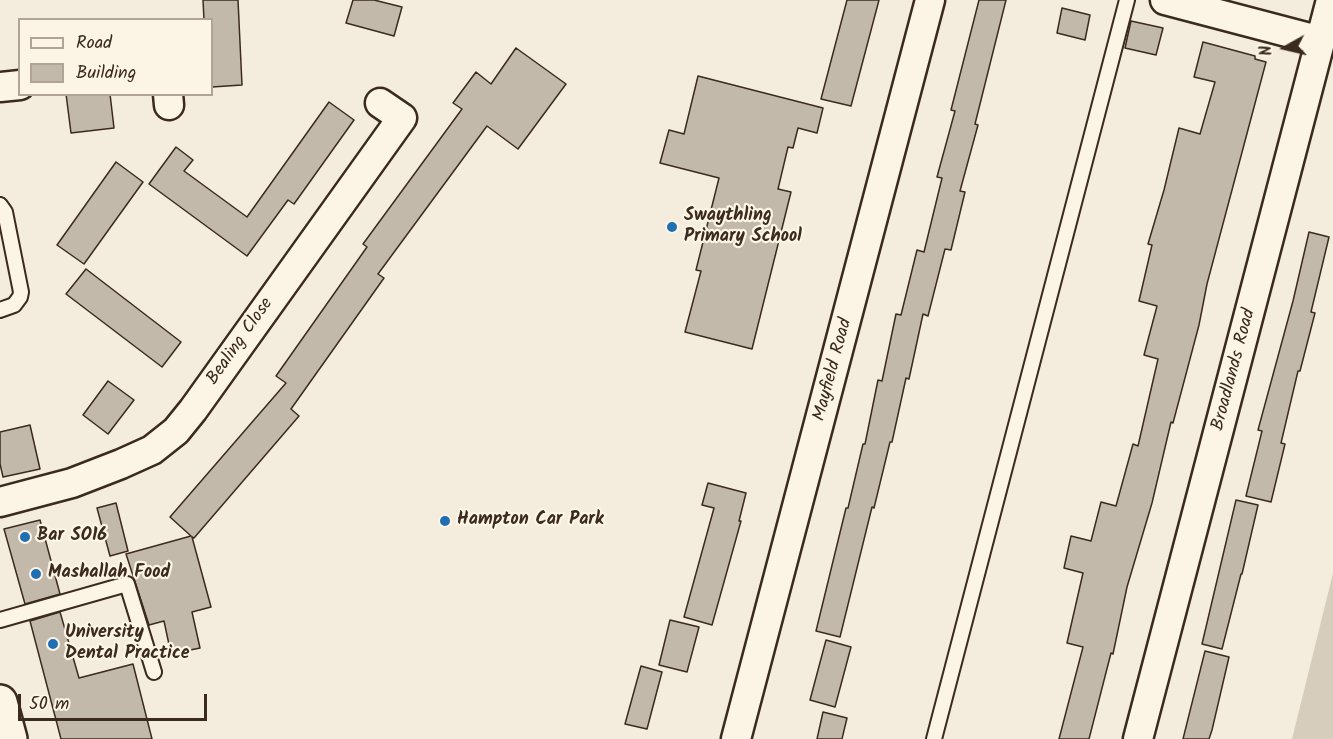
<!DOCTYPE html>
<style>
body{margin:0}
#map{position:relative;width:1333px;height:739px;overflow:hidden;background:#f4eddd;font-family:Kalam,sans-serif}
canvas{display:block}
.legend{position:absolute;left:18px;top:18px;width:195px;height:78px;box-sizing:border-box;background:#fcf5e5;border:2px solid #afa495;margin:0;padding:8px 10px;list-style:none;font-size:18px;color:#3b2a1e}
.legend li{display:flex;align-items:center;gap:12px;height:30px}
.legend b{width:30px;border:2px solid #afa495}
.north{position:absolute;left:1255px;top:18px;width:60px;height:60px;-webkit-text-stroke:4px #fcf5e5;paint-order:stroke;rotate:262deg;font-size:16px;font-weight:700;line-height:24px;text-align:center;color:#3b2a1e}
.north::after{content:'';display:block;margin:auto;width:21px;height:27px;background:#3b2a1e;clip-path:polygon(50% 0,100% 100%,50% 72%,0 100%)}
.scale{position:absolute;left:18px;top:694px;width:189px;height:27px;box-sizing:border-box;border:3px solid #3b2a1e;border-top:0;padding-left:8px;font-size:18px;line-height:21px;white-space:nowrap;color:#3b2a1e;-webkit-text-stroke:4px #fcf5e5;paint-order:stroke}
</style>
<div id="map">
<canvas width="1333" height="739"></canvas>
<ul class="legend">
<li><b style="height:8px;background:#fcf5e5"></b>Road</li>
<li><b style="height:16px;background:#c3b9aa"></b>Building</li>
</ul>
<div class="north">N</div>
<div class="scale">50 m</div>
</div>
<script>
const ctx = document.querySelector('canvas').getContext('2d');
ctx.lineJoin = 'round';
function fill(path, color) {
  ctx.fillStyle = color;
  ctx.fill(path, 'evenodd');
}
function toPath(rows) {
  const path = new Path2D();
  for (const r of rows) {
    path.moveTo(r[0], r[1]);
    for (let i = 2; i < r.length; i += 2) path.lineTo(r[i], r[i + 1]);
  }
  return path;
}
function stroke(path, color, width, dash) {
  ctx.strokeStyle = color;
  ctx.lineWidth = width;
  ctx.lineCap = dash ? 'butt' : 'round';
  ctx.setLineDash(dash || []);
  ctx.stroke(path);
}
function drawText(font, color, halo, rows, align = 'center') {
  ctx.font = font + ' Kalam,sans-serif';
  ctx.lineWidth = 4.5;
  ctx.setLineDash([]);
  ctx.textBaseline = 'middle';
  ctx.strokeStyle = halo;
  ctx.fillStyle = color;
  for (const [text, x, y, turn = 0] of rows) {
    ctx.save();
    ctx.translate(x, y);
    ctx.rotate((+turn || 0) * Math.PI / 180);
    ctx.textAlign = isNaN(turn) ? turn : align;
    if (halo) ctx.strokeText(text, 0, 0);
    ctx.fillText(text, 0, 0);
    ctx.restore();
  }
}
fill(toPath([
 [1333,573,1333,739,1292,739]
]), '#d6cdbd');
const building = toPath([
 [203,0,238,0,242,85,212,87,212,20,204,20,203,0],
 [353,0,374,0,402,7,394,36,346,23,353,0],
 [847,0,879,0,851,106,821,99,847,0],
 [979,0,1006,0,975,124,978,125,960,191,965,192,951,250,945,249,928,316,923,314,909,379,906,378,892,442,890,442,874,508,872,507,840,637,816,631,846,508,848,508,863,444,865,444,878,380,882,381,896,314,901,315,917,250,924,252,942,178,937,177,955,111,951,110,979,0],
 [1062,8,1090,15,1085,40,1057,33,1062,8],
 [1131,21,1163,28,1156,55,1125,48,1131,21],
 [1203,42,1255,56,1255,59,1266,62,1207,284,1199,325,1173,423,1171,422,1152,503,1127,587,1113,654,1111,653,1089,739,1059,739,1083,647,1067,643,1083,573,1064,568,1071,536,1091,541,1101,502,1116,506,1133,444,1138,446,1158,359,1144,355,1157,306,1139,301,1152,245,1148,244,1164,190,1179,128,1200,134,1215,82,1194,77,1203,42],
 [516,48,566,84,518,149,487,126,378,274,384,278,291,409,299,416,194,538,192,537,211,607,192,612,200,648,171,654,164,621,149,625,126,554,191,536,170,517,286,383,276,376,367,247,363,244,462,109,453,103,476,72,491,84,516,48],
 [698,76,823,108,817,133,798,128,793,148,788,147,778,189,791,192,752,349,685,332,701,271,696,270,719,178,660,163,669,130,684,134,698,76],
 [66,94,110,94,114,128,71,133,66,94],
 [329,102,354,120,294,204,288,200,247,256,149,184,176,147,193,160,184,171,247,217,329,102],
 [116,162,143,182,84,264,57,245,116,162],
 [1309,232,1329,237,1311,312,1315,313,1300,371,1298,371,1281,443,1285,444,1271,502,1246,496,1262,431,1258,430,1293,301,1309,232],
 [86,269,181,342,162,367,66,294,86,269],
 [108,381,134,400,108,434,83,415,108,381],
 [30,425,40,469,3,477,0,464,0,432,30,425],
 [708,483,746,493,739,521,741,521,712,625,684,617,714,508,702,505,708,483],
 [1236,500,1258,505,1242,574,1241,574,1222,649,1202,644,1236,500],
 [116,503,128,551,110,556,97,508,116,503],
 [40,520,60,594,25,604,4,529,40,520],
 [60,612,79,678,133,664,152,739,61,739,30,621,60,612],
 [670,620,699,627,687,672,659,665,670,620],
 [826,640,851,647,835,707,810,700,826,640],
 [1205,651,1229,657,1212,730,1209,739,1183,739,1205,651],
 [641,666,662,672,647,729,625,724,641,666],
 [823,712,847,718,842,739,817,739,823,712]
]);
fill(building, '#c3b9aa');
stroke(building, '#3b2a1e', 1.5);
const service = toPath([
 [0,205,5,212,21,292,20,297,14,305,0,310],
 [0,620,127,584,154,672],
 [934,739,1127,0]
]);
const minor = toPath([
 [1165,0,1321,41],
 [0,87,20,85],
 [168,94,169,105],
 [0,502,72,483,121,464,152,450,176,431,193,410,402,118,380,103],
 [736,739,930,0],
 [1138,739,1331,0]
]);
const primary = toPath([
 [0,702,10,739]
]);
stroke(service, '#3b2a1e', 18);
stroke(minor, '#3b2a1e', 33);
stroke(primary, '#3b2a1e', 38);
stroke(service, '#fcf5e5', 14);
stroke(minor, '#fcf5e5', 28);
stroke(primary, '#fcf5e5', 33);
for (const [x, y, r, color] of [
 [672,227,6,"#1f6fb2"],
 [445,521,6,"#1f6fb2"],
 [25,537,6,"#1f6fb2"],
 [36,574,6,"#1f6fb2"],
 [53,644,6,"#1f6fb2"]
]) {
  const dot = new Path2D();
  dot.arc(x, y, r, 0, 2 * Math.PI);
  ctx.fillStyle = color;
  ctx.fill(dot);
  stroke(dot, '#fcf5e5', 2);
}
drawText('bold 18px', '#3b2a1e', '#fcf5e5', [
 ["Swaythling",684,217],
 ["Primary School",684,238],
 ["Hampton Car Park",457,521],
 ["Bar SO16",37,537],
 ["Mashallah Food",48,574],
 ["University",65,634],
 ["Dental Practice",65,655]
], 'left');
drawText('18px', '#3b2a1e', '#fcf5e5', [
 ["Bealing Close",241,342,-55],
 ["Mayfield Road",834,370,-75],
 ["Broadlands Road",1235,370,-75]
]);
</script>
